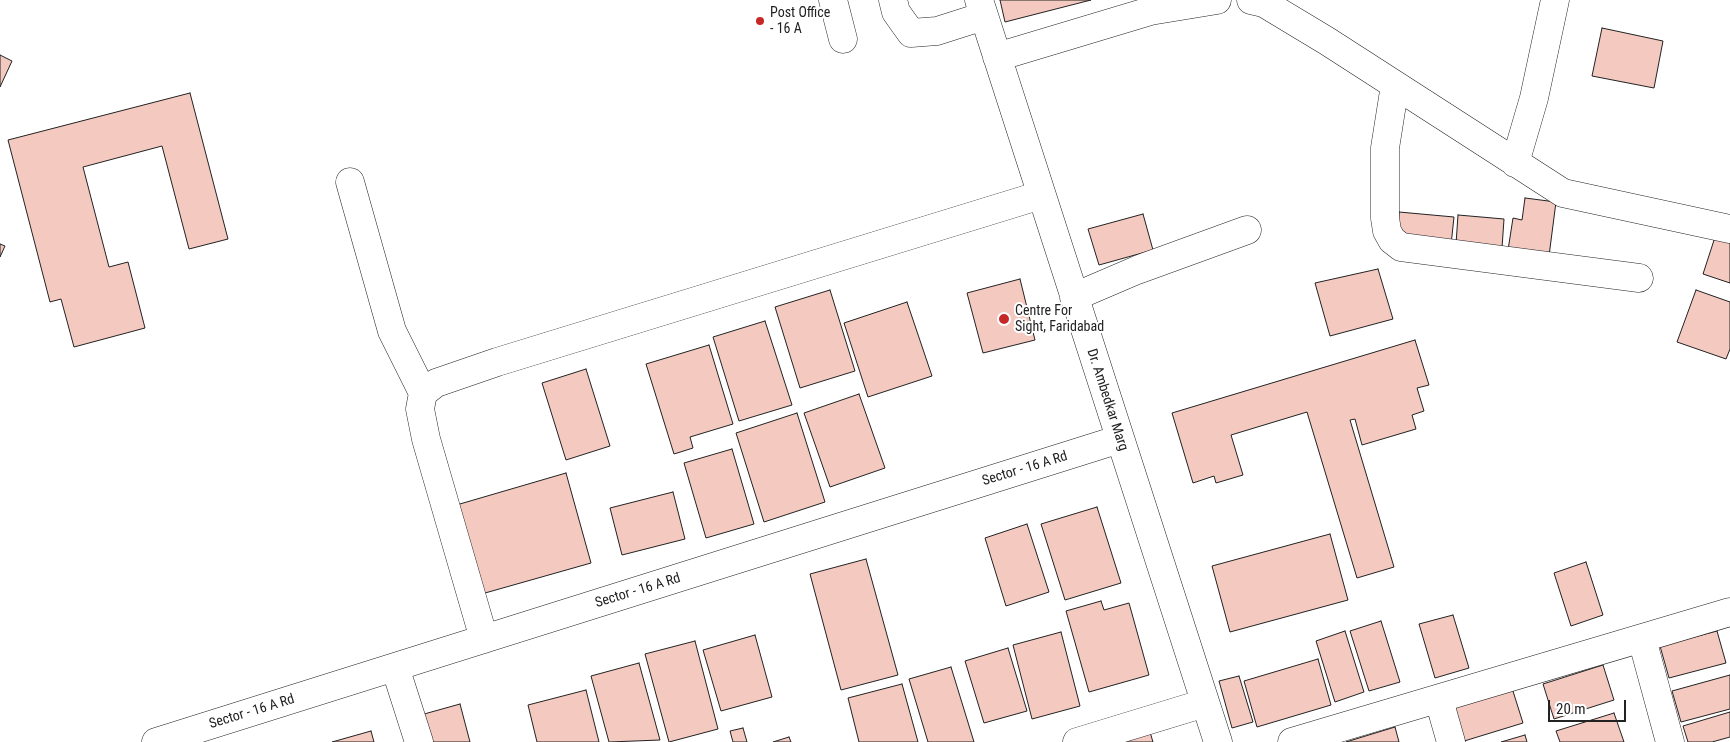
<!DOCTYPE html>
<style>
body{margin:0}
#map{position:relative;width:1730px;height:742px;overflow:hidden;background:#fff;font-family:"Roboto Condensed",sans-serif}
canvas{display:block}
.scale{position:absolute;left:1548px;top:700px;width:78px;height:22px;box-sizing:border-box;border:2px solid #222;border-top:0;padding-left:6px;font-size:15px;line-height:18px;white-space:nowrap;color:#222;-webkit-text-stroke:4px #fff;paint-order:stroke}
</style>
<div id="map">
<canvas width="1730" height="742"></canvas>
<div class="scale">20 m</div>
</div>
<script>
const ctx = document.querySelector('canvas').getContext('2d');
ctx.lineJoin = 'round';
function fill(path, color) {
  ctx.fillStyle = color;
  ctx.fill(path, 'evenodd');
}
function toPath(rows) {
  const path = new Path2D();
  for (const r of rows) {
    path.moveTo(r[0], r[1]);
    for (let i = 2; i < r.length; i += 2) path.lineTo(r[i], r[i + 1]);
  }
  return path;
}
function stroke(path, color, width, dash) {
  ctx.strokeStyle = color;
  ctx.lineWidth = width;
  ctx.lineCap = dash ? 'butt' : 'round';
  ctx.setLineDash(dash || []);
  ctx.stroke(path);
}
function drawText(font, color, halo, rows, align = 'center') {
  ctx.font = font + ' "Roboto Condensed",sans-serif';
  ctx.lineWidth = 4;
  ctx.setLineDash([]);
  ctx.textBaseline = 'middle';
  ctx.strokeStyle = halo;
  ctx.fillStyle = color;
  for (const [text, x, y, turn = 0] of rows) {
    ctx.save();
    ctx.translate(x, y);
    ctx.rotate((+turn || 0) * Math.PI / 180);
    ctx.textAlign = isNaN(turn) ? turn : align;
    if (halo) ctx.strokeText(text, 0, 0);
    ctx.fillText(text, 0, 0);
    ctx.restore();
  }
}
const building = toPath([
 [1000,0,1091,0,1005,22,1000,0],
 [1602,28,1663,41,1654,88,1592,76,1602,28],
 [0,55,12,61,0,87,0,55],
 [190,93,228,239,189,249,162,146,83,167,109,267,128,262,145,328,74,347,61,299,50,302,8,140,190,93],
 [1525,198,1556,202,1549,256,1508,250,1513,218,1522,220,1525,198],
 [1399,212,1454,217,1451,245,1397,240,1399,212],
 [1143,214,1153,250,1099,265,1088,229,1143,214],
 [1458,215,1504,219,1502,248,1456,244,1458,215],
 [1717,231,1730,236,1730,283,1703,274,1717,231],
 [0,244,5,246,0,257,0,244],
 [1378,269,1393,319,1330,336,1315,283,1378,269],
 [1020,279,1035,340,983,353,967,293,1020,279],
 [830,290,855,371,800,388,775,307,830,290],
 [1696,290,1730,302,1730,349,1726,359,1677,342,1696,290],
 [907,302,932,376,868,397,844,323,907,302],
 [765,321,792,405,739,421,713,337,765,321],
 [1415,340,1429,385,1417,388,1424,411,1412,415,1416,429,1362,445,1355,419,1350,420,1394,567,1357,578,1307,412,1231,435,1243,475,1216,483,1214,476,1193,483,1172,413,1415,340],
 [709,345,733,424,690,437,693,448,674,454,646,364,709,345],
 [586,369,610,446,566,460,542,383,586,369],
 [859,394,885,468,830,487,804,413,859,394],
 [797,413,825,502,764,522,736,433,797,413],
 [732,449,754,524,706,538,684,463,732,449],
 [566,473,591,563,478,595,453,506,566,473],
 [673,492,685,539,622,555,610,508,673,492],
 [1097,507,1121,583,1065,600,1041,524,1097,507],
 [1027,524,1049,592,1006,606,985,538,1027,524],
 [1330,534,1348,600,1230,632,1212,566,1330,534],
 [866,559,898,675,841,690,810,574,866,559],
 [1586,562,1603,615,1571,626,1554,573,1586,562],
 [1101,601,1104,610,1129,603,1149,675,1089,692,1066,611,1101,601],
 [1453,615,1469,668,1435,678,1419,624,1453,615],
 [1381,621,1400,682,1369,691,1350,631,1381,621],
 [1345,631,1364,692,1335,702,1316,641,1345,631],
 [1717,631,1726,663,1669,678,1660,646,1717,631],
 [1061,632,1080,706,1032,719,1013,645,1061,632],
 [755,635,772,697,721,711,703,650,755,635],
 [695,641,718,729,669,742,645,654,695,641],
 [1008,648,1027,711,984,723,965,661,1008,648],
 [1318,659,1331,705,1257,727,1244,681,1318,659],
 [639,663,660,740,609,742,591,676,639,663],
 [1603,665,1614,700,1554,719,1543,684,1603,665],
 [951,667,974,742,928,742,909,679,951,667],
 [1730,675,1730,709,1681,722,1672,691,1730,675],
 [1239,676,1253,722,1232,728,1219,681,1239,676],
 [902,684,918,742,859,742,848,698,902,684],
 [1512,688,1523,723,1461,742,1451,707,1512,688],
 [586,690,599,742,537,742,528,705,586,690],
 [460,704,470,742,424,742,417,716,460,704],
 [1730,712,1730,737,1712,742,1688,742,1683,726,1730,712],
 [1614,713,1624,742,1560,742,1556,731,1614,713],
 [1395,727,1399,742,1346,742,1395,727],
 [743,728,747,742,733,742,730,731,743,728],
 [371,731,374,742,332,742,371,731],
 [1150,732,1153,742,1113,742,1150,732],
 [1525,735,1527,742,1501,742,1525,735],
 [789,737,791,742,773,742,789,737]
]);
fill(building, '#f3c9c0');
stroke(building, '#222', 1);
const minor = toPath([
 [833,0,843,39],
 [893,0,896,12,911,33,937,31,984,16],
 [979,0,1218,742],
 [1251,0,1264,3,1327,41,1563,193,1730,229],
 [997,57,1150,11,1217,0],
 [1395,85,1385,148,1385,218,1387,231,1392,240,1401,247,1639,278],
 [1515,163,1534,98,1555,0],
 [350,182,392,331,423,393],
 [1074,297,1137,270,1247,230],
 [484,639,426,439,420,409,423,393,436,383,497,362,1041,195],
 [1642,639,1670,742],
 [395,667,419,742],
 [1439,700,1451,742],
 [156,742,1120,439],
 [1077,742,1205,703],
 [1292,742,1730,612]
]);
stroke(minor, '#222', 29);
stroke(minor, '#fff', 28);
for (const [x, y, r, color] of [
 [760,21,5,"#c62828"],
 [1004,319,6,"#c62828"]
]) {
  const dot = new Path2D();
  dot.arc(x, y, r, 0, 2 * Math.PI);
  ctx.fillStyle = color;
  ctx.fill(dot);
  stroke(dot, '#fff', 2);
}
drawText('14px', '#222', '#fff', [
 ["Post Office",770,13],
 ["- 16 A",770,29],
 ["Centre For",1015,311],
 ["Sight, Faridabad",1015,327]
], 'left');
drawText('14px', '#222', '#fff', [
 ["Dr. Ambedkar Marg",1107,400,72],
 ["Sector - 16 A Rd",1025,469,-17],
 ["Sector - 16 A Rd",638,591,-17],
 ["Sector - 16 A Rd",252,712,-17]
]);
</script>
